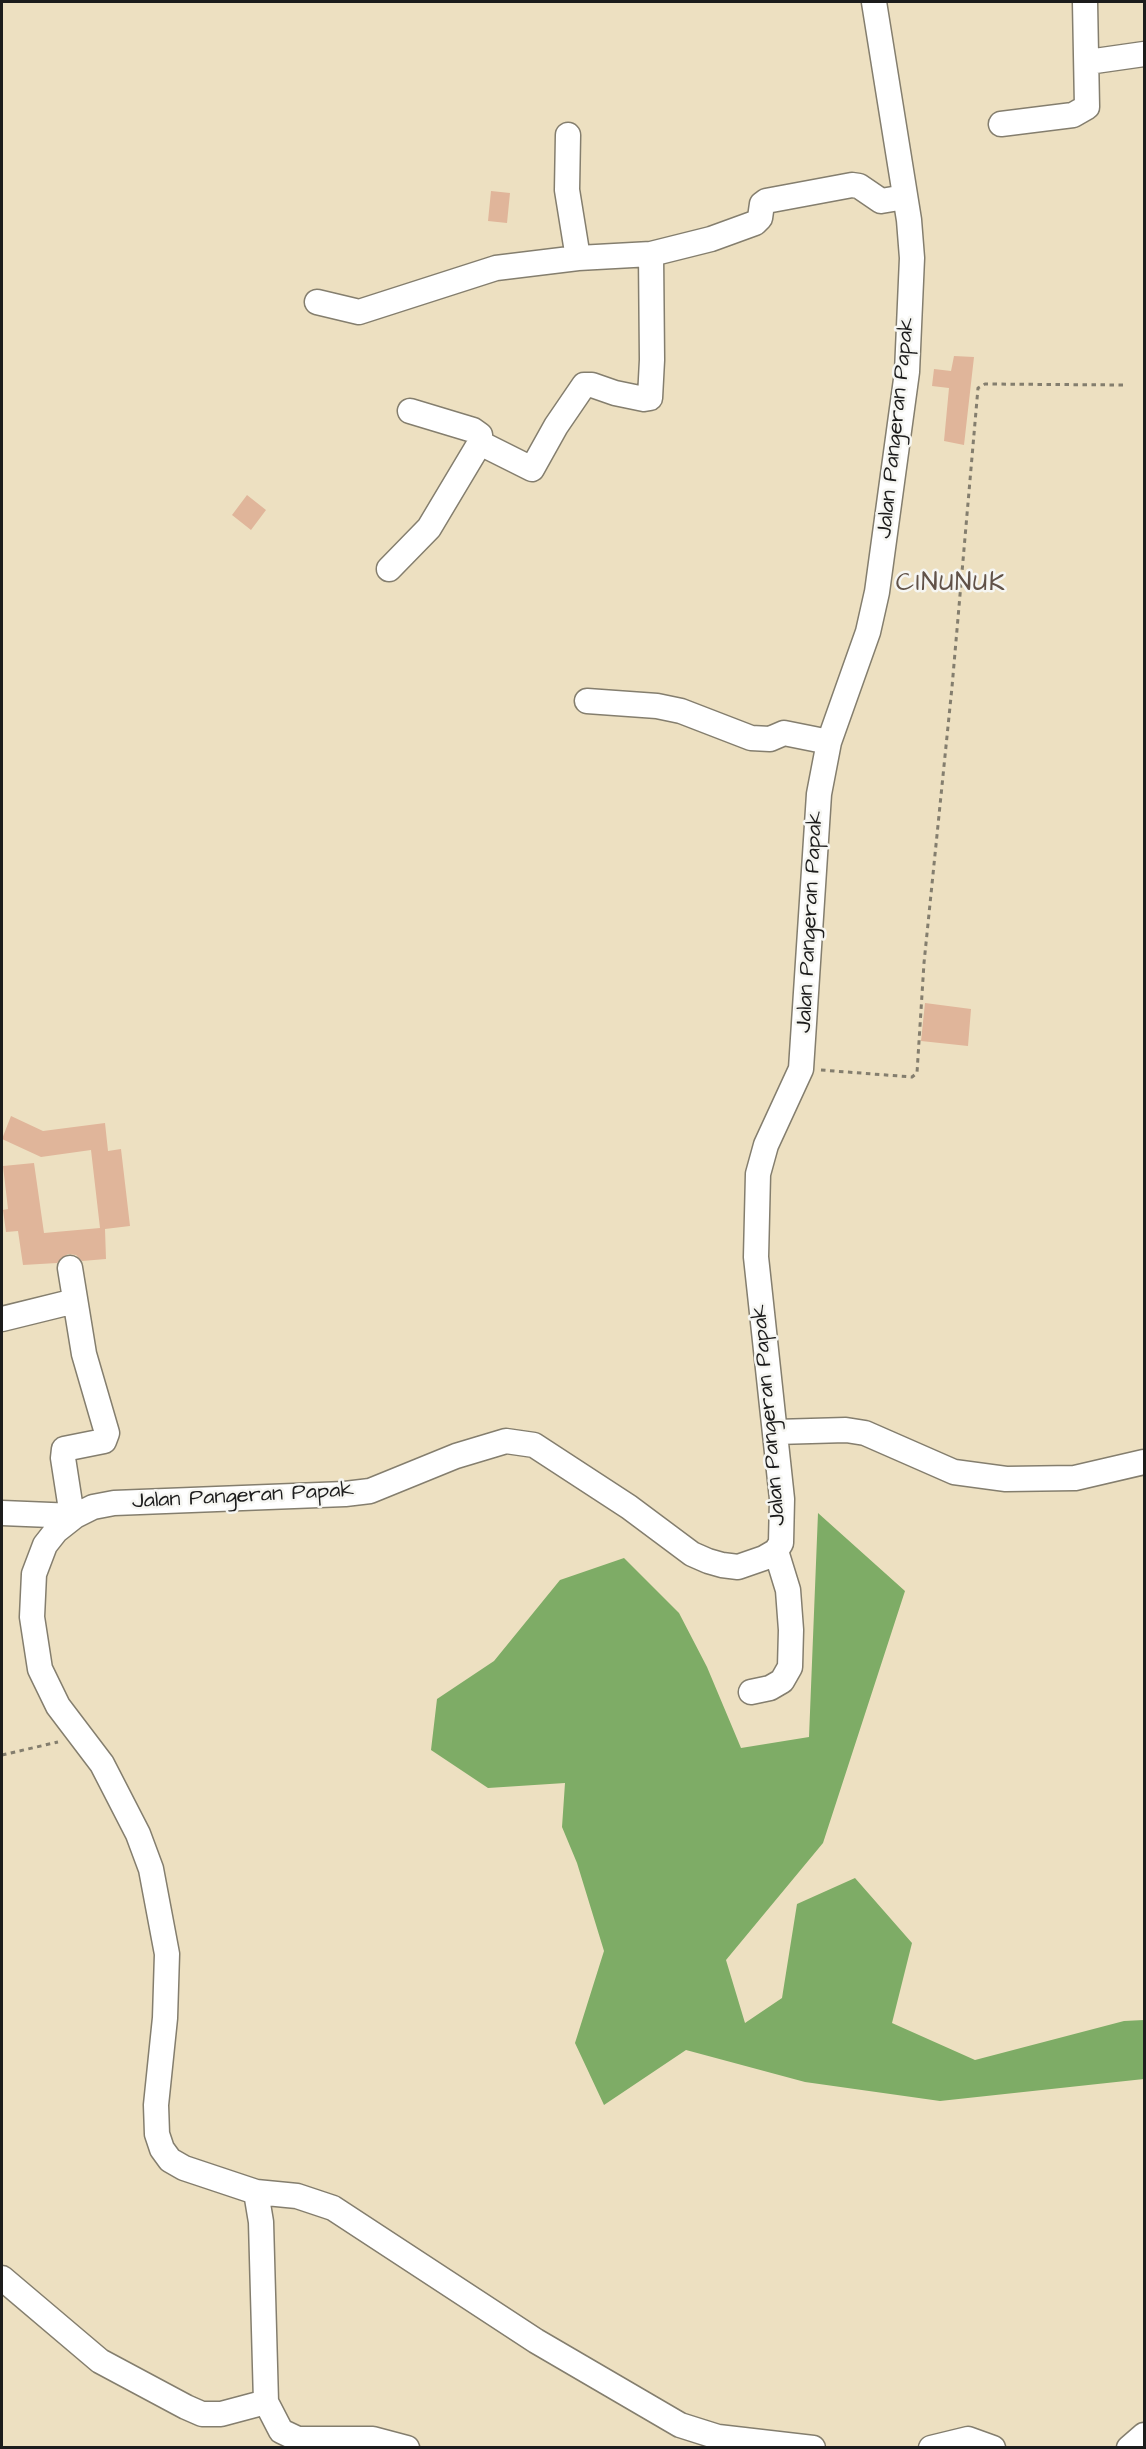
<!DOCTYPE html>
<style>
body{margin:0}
#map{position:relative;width:1146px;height:2449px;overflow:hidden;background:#ede0c1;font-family:"Architects Daughter",sans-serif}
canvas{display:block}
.frame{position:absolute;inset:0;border:3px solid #1c1c1c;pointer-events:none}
</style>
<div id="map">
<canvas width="1146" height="2449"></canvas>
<div class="frame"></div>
</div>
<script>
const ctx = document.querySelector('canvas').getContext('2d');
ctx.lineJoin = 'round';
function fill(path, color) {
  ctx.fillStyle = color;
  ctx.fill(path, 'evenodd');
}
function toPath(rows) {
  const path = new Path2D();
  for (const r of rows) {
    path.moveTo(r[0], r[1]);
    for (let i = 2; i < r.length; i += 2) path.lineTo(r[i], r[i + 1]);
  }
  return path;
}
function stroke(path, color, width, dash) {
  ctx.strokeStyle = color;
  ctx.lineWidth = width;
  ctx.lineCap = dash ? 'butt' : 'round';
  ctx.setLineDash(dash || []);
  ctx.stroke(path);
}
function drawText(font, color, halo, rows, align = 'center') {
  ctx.font = font + ' "Architects Daughter",sans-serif';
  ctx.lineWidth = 5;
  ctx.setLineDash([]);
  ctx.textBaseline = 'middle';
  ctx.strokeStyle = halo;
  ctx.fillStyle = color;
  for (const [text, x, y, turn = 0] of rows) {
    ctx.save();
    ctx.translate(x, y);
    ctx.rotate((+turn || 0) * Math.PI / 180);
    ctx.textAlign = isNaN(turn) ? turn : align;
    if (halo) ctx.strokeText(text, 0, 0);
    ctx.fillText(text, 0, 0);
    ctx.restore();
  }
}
fill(toPath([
 [818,1513,905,1591,823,1843,726,1960,745,2023,782,1998,797,1904,855,1878,912,1943,892,2023,975,2060,1124,2021,1144,2020,1144,2079,940,2101,805,2082,686,2050,604,2105,575,2043,604,1951,577,1863,562,1827,565,1783,488,1788,431,1750,437,1699,494,1661,560,1580,624,1558,679,1613,707,1667,741,1748,809,1737]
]), '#7eac66');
fill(toPath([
 [491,191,510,193,507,223,488,221],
 [954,356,974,357,964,445,944,441,949,388,932,386,934,369,951,371],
 [247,495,266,510,251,530,232,515],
 [925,1003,971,1009,968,1046,921,1041],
 [11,1116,43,1131,105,1123,108,1151,121,1149,130,1226,105,1229,106,1259,82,1261,76,1255,68,1254,57,1263,23,1265,18,1231,6,1232,3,1210,8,1209,3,1166,34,1163,44,1233,100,1228,91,1150,41,1157,2,1139]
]), '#e0b59a');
const minor = toPath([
 [1088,62,1144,54],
 [1001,124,1073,115,1087,107,1085,2],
 [568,135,567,190,578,258],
 [317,302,359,312,496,268,578,258,651,254,711,239,755,223,760,218,762,204,766,201,852,185,859,186,881,201,905,197],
 [410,411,473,430,480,435,481,445],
 [389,569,429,528,478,446,484,445,532,469,556,426,584,385,592,385,615,393,644,399,650,398,652,360,651,254],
 [587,701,657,706,681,711,751,738,770,739,784,733,829,742],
 [70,1268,84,1354,107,1433,104,1441,64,1449,63,1458,72,1516],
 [2,1319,75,1301],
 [776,1432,846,1430,865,1433,954,1472,1006,1479,1075,1478,1144,1462],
 [2,1513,75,1516],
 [751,1692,770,1688,782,1681,790,1667,791,1630,788,1590,776,1551],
 [256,2192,297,2196,333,2208,536,2341,680,2425,718,2437,813,2448],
 [2,2278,100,2361,186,2407,202,2414,221,2414,266,2402],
 [407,2448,373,2439,298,2439,281,2431,266,2402,261,2222,256,2192,184,2168,170,2160,162,2149,157,2134,156,2105,165,2018,167,1954,151,1869,138,1834,102,1764,58,1706,40,1669,32,1617,34,1574,45,1545,56,1531,75,1516,93,1507,114,1503,345,1494,370,1491,456,1456,506,1441,534,1445,629,1507,692,1554,708,1561,722,1565,738,1567,764,1558,776,1551,781,1543,782,1499,756,1257,758,1174,766,1145,801,1069,819,794,829,742,868,632,877,592,907,372,912,258,909,220,874,2],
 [931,2448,968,2439,993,2448],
 [1129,2448,1144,2435]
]);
stroke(minor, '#847e6e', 27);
stroke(toPath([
 [821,1070,912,1077,917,1073,924,963,952,687,978,388,985,384,1123,385],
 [2,1755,58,1742]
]), '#847e6e', 3, [4.5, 4.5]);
stroke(minor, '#fff', 24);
drawText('22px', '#1c1c1c', '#f6f6f2', [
 ["Jalan Pangeran Papak",897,428,-84],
 ["Jalan Pangeran Papak",811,922,-87],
 ["Jalan Pangeran Papak",770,1415,-95],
 ["Jalan Pangeran Papak",243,1497,-3]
]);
ctx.letterSpacing = '1.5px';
drawText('26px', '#615248', '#f6f6f2', [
 ["CINUNUK",951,585]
]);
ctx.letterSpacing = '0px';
</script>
